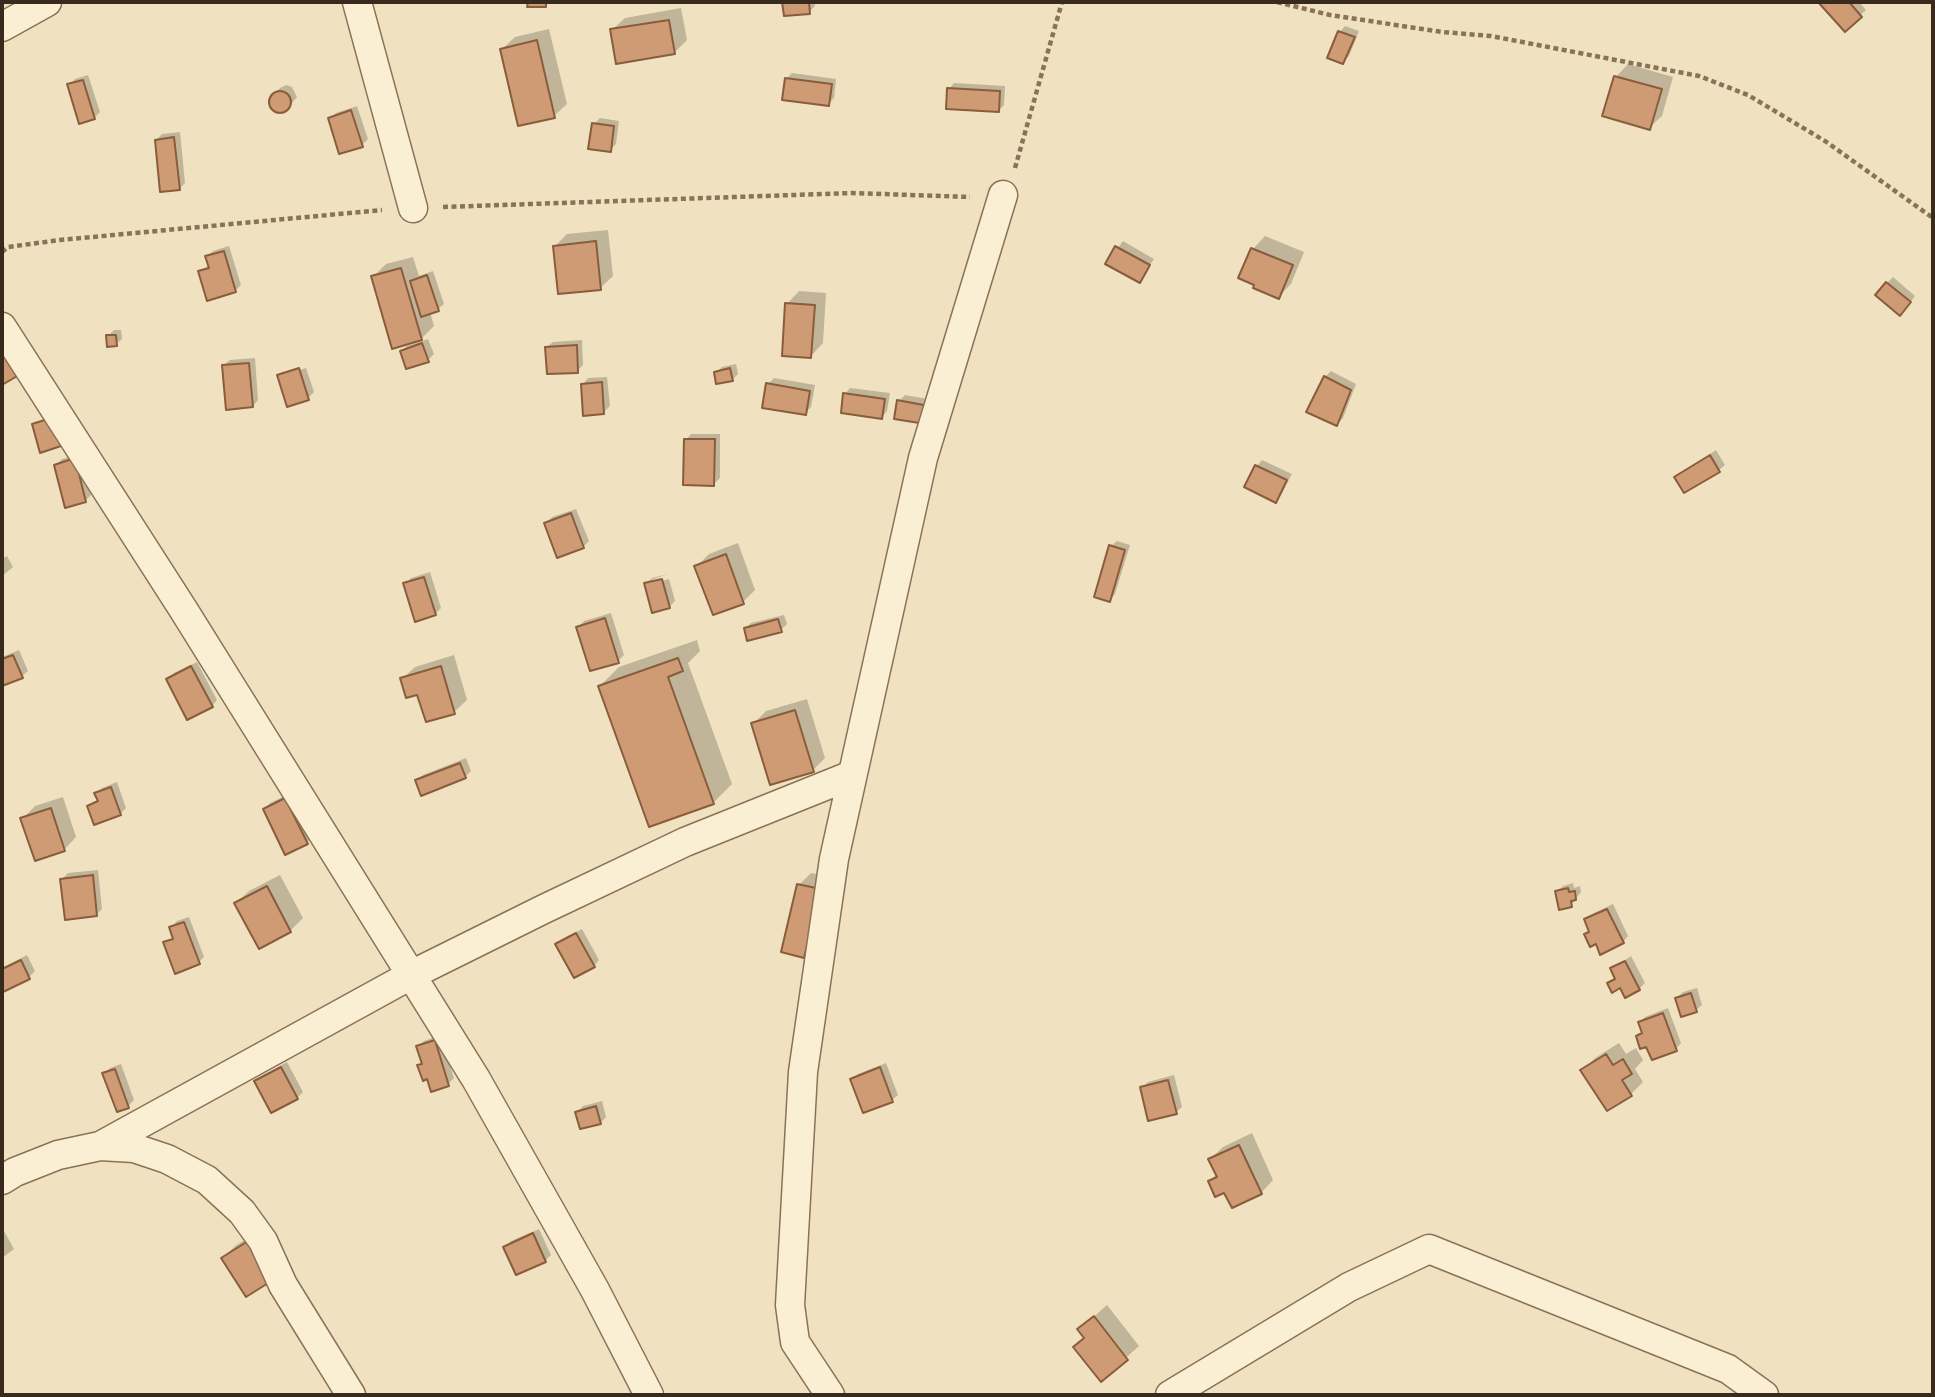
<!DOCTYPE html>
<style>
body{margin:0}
#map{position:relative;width:1935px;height:1397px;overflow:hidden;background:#f0e2c0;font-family:Literata,serif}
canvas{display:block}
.frame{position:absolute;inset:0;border:4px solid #382a1c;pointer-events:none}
</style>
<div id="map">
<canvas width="1935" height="1397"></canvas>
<div class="frame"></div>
</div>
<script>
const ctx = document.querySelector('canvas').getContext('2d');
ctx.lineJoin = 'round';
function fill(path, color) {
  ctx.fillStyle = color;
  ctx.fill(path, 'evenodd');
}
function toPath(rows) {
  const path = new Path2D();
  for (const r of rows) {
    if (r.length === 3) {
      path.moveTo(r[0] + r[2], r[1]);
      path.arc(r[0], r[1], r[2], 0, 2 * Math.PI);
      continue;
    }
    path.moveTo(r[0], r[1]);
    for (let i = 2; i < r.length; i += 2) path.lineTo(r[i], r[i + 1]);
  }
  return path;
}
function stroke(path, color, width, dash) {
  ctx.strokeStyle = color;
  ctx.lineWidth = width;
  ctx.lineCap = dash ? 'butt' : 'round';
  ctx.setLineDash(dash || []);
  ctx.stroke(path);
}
fill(toPath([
 [784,2,814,2,815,6,809,12,785,14],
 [1821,2,1859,2,1866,10,1845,29],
 [681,8,687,40,674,53,612,30,625,18],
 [1345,26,1359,31,1349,56,1343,62,1340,32],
 [549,29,567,104,554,116,502,49,515,37],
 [1628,64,1673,77,1662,116,1649,128,1616,77],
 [792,73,836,79,834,98,828,104,786,79],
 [88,75,100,112,94,118,69,85,75,79],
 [954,83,1005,86,1004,105,998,111,949,89],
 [286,85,292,87,297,97,287,109,281,112,275,110,271,106,270,100,280,88],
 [357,106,368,139,362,145,330,119,336,113],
 [600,118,619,121,616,144,610,150,594,124],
 [180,132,185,183,179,189,156,140,162,134],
 [608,230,613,276,600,288,555,246,567,234],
 [1265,236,1304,252,1291,284,1278,297,1241,277,1253,249],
 [1123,241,1154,259,1139,281,1107,263],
 [229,246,241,285,235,291,200,272,210,264,207,257,213,251],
 [413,257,419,276,433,271,444,304,438,309,430,312,434,326,419,341,373,277,386,264],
 [1893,277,1915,296,1906,308,1887,283],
 [799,291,826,293,823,343,811,356,787,304],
 [114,330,121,330,122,339,116,344,108,336],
 [428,339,434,354,428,360,402,352,407,346],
 [582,340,583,365,577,371,547,347,553,342],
 [255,358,258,400,253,406,224,365,230,360],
 [736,364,738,374,732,380,716,373,722,367],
 [306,368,314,392,308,398,279,376,283,371,283,375],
 [1331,371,1356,384,1343,418,1337,424,1325,377],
 [607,377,610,406,604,412,583,384,588,378],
 [774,378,815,385,811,407,805,413,768,384],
 [850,388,890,393,887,411,882,417,845,394],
 [905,395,934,400,931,416,899,401],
 [691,434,720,434,720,478,714,484,686,440],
 [1716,450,1725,465,1719,470,1676,477],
 [80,454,91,495,85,501,56,465,62,459],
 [1262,460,1292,474,1281,495,1276,501,1257,466],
 [576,509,589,541,583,547,546,523,552,517],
 [1117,541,1130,545,1115,594,1110,600,1111,546],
 [738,543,755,590,743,602,696,567,709,554],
 [7,556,13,567,2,576,2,559],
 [430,572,441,608,435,614,405,584,411,578],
 [668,574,651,580,651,584,669,579,675,601,669,607,646,584,652,578],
 [611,613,624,655,618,661,578,627,584,621],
 [784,615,787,624,781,630,745,629,751,623],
 [697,640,700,651,688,663,732,784,713,803,600,686,619,667],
 [19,650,28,671,22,676,2,685,2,657],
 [454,655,467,700,454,712,402,679,415,667],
 [197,662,217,700,212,706,168,679,174,673],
 [807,699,825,758,813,770,753,724,766,711],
 [466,758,471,771,465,777,417,781,423,775],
 [117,782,126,808,120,814,89,806,99,799,97,793,102,788],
 [291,793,313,837,307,842,265,809,270,803],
 [63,797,76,837,64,850,22,819,35,806],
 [98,870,102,909,96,915,62,879,68,873],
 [811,873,832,877,816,943,804,956,799,885],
 [280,875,303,918,290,931,236,903,249,891],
 [1573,883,1574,888,1580,886,1581,892,1571,905,1557,891,1563,886],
 [1613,904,1628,936,1623,942,1591,930,1586,920,1592,914],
 [189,917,204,957,199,962,165,943,174,936,171,927,177,921],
 [582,929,599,960,594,966,557,944,563,939],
 [27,955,35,971,29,977,4,989,2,984,2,968],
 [1631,956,1645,983,1639,989,1609,983,1616,977,1612,969],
 [1697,988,1702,1005,1696,1010,1677,998,1683,992],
 [1668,1008,1681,1043,1676,1049,1647,1045,1638,1036,1643,1031,1640,1023,1645,1017],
 [440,1035,454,1078,448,1084,428,1077,419,1065,423,1062,418,1046,424,1041],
 [1619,1043,1626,1054,1636,1048,1643,1060,1635,1069,1643,1082,1631,1094,1583,1070,1595,1058],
 [287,1062,303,1092,297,1098,256,1082,262,1076],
 [886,1063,898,1095,892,1100,852,1079,858,1074],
 [121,1064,134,1100,128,1106,118,1110,104,1074,110,1068],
 [1174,1075,1182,1107,1176,1112,1142,1088,1148,1082],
 [602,1101,606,1117,600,1123,577,1112,583,1106],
 [1252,1133,1273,1180,1261,1193,1225,1190,1210,1181,1217,1174,1210,1159,1223,1147],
 [539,1229,551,1255,545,1261,505,1247,511,1241],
 [261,1230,272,1279,223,1258,235,1246],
 [4,1231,14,1249,2,1258,2,1232],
 [1107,1305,1139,1346,1102,1379,1085,1337,1079,1330]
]), '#0003');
const building = toPath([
 [528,2,546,2,546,7,527,7,528,2],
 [782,2,809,2,810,14,784,16,782,2],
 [1818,2,1849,2,1862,17,1845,32,1818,2],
 [669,20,675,54,616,64,610,29,669,20],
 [1338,31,1355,37,1343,64,1327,58,1338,31],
 [537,40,555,118,518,126,500,49,537,40],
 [1614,76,1662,89,1650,130,1602,116,1614,76],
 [785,78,832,84,829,106,782,100,785,78],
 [83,80,95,119,79,124,67,84,83,80],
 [947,88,1000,91,999,112,946,109,947,88],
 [280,102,11],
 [351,110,363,147,339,154,328,118,351,110],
 [592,123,614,126,611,152,588,149,592,123],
 [174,137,180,190,160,192,155,140,174,137],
 [596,241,601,290,558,294,553,246,596,241],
 [1115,246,1150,265,1140,283,1105,264,1115,246],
 [1251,248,1293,265,1279,299,1253,288,1254,285,1238,278,1251,248],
 [224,251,236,292,207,301,198,271,209,268,205,256,224,251],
 [401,268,422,340,392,349,371,276,401,268],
 [427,275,439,311,421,317,410,281,427,275],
 [1886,282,1911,302,1900,316,1875,295,1886,282],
 [785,303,815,305,811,358,782,356,785,303],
 [106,335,116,335,117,346,107,347,106,335],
 [422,343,429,362,406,369,400,351,422,343],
 [577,345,578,373,547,374,545,347,577,345],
 [2,346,19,375,2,385,2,346],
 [249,363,253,407,226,410,222,365,249,363],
 [299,368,309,400,287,407,277,375,299,368],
 [730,368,733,381,716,384,714,372,730,368],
 [1324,376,1351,390,1337,426,1306,412,1324,376],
 [602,382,604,414,583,416,581,384,602,382],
 [766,383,810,391,806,415,762,408,766,383],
 [843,393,885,399,882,419,841,413,843,393],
 [897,400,929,406,926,424,894,419,897,400],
 [51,418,61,446,40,453,32,424,51,418],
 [684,439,715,439,714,486,683,485,684,439],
 [1710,455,1720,472,1684,493,1674,477,1710,455],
 [75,458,86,502,65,508,54,465,75,458],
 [1255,465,1287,480,1276,503,1244,487,1255,465],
 [571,513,584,548,557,558,544,523,571,513],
 [1109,545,1125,550,1110,602,1094,597,1109,545],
 [726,554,744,604,713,615,694,566,726,554],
 [424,577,436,615,415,622,403,583,424,577],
 [662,579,670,608,652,613,644,583,662,579],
 [605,618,619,663,590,671,576,627,605,618],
 [778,619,782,632,747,641,744,628,778,619],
 [13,655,23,678,2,686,2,659,13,655],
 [678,658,683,671,668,677,714,804,649,827,598,686,678,658],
 [191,666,213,707,187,720,166,679,191,666],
 [441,666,455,714,426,722,417,695,406,698,400,678,441,666],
 [795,710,814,772,770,785,751,723,795,710],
 [460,763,466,778,421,796,415,780,460,763],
 [111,787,121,815,94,825,87,806,98,801,94,793,111,787],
 [285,798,308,844,285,855,263,809,285,798],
 [51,808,65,851,35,861,20,818,51,808],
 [93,875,97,916,65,920,60,879,93,875],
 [797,884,821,889,804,958,781,952,797,884],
 [267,886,291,932,259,949,234,903,267,886],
 [1568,888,1569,892,1575,891,1576,900,1571,901,1572,907,1559,910,1555,891,1568,888],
 [1607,909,1624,943,1600,955,1596,944,1590,947,1584,934,1589,932,1584,919,1607,909],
 [184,922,200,964,175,974,163,942,173,939,169,927,184,922],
 [576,933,595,967,574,978,555,944,576,933],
 [21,960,30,979,3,992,2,969,21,960],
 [1625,961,1640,990,1625,998,1620,988,1612,993,1607,983,1615,979,1610,968,1625,961],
 [1691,993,1697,1012,1681,1017,1675,998,1691,993],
 [1663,1013,1677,1051,1652,1060,1646,1047,1640,1049,1636,1036,1642,1033,1638,1022,1663,1013],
 [435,1040,449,1086,431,1092,427,1079,423,1081,417,1065,422,1064,416,1046,435,1040],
 [1606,1054,1613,1065,1623,1059,1632,1074,1622,1080,1632,1096,1607,1111,1580,1070,1606,1054],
 [281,1067,298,1099,271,1113,254,1081,281,1067],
 [880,1067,893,1102,863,1113,850,1079,880,1067],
 [115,1069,129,1108,117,1112,102,1073,115,1069],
 [1168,1080,1177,1114,1148,1121,1140,1087,1168,1080],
 [596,1106,601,1124,580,1129,575,1112,596,1106],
 [1239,1145,1262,1194,1232,1208,1224,1193,1215,1197,1208,1181,1217,1177,1208,1159,1239,1145],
 [533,1233,546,1262,516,1275,503,1247,533,1233],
 [248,1241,273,1280,246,1297,221,1258,248,1241],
 [1094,1316,1128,1360,1101,1382,1073,1347,1084,1338,1077,1329,1094,1316]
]);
fill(building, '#cf9b74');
stroke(building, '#895c3c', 2);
const minor = toPath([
 [357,2,413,208],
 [2,27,47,2],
 [2,327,183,609,476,1079,595,1290,649,1395],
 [2,1180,15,1172,58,1155,100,1146],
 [351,1395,283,1285,263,1241,242,1212,207,1180,167,1159,134,1148,100,1146,411,975,544,909,685,842,852,775],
 [830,1395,795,1342,790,1305,803,1072,834,859,923,458,1003,195],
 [1170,1395,1349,1287,1429,1249,1728,1369,1764,1395]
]);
stroke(minor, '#897257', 31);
stroke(toPath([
 [1277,2,1330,15,1442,32,1491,36,1699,76,1748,95,1825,141,1933,218],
 [1015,168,1062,2],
 [443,207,852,193,970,197],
 [2,252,8,247,60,240,382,210]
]), '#897257', 4.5, [5, 3.5]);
stroke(minor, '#faefd3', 28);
</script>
